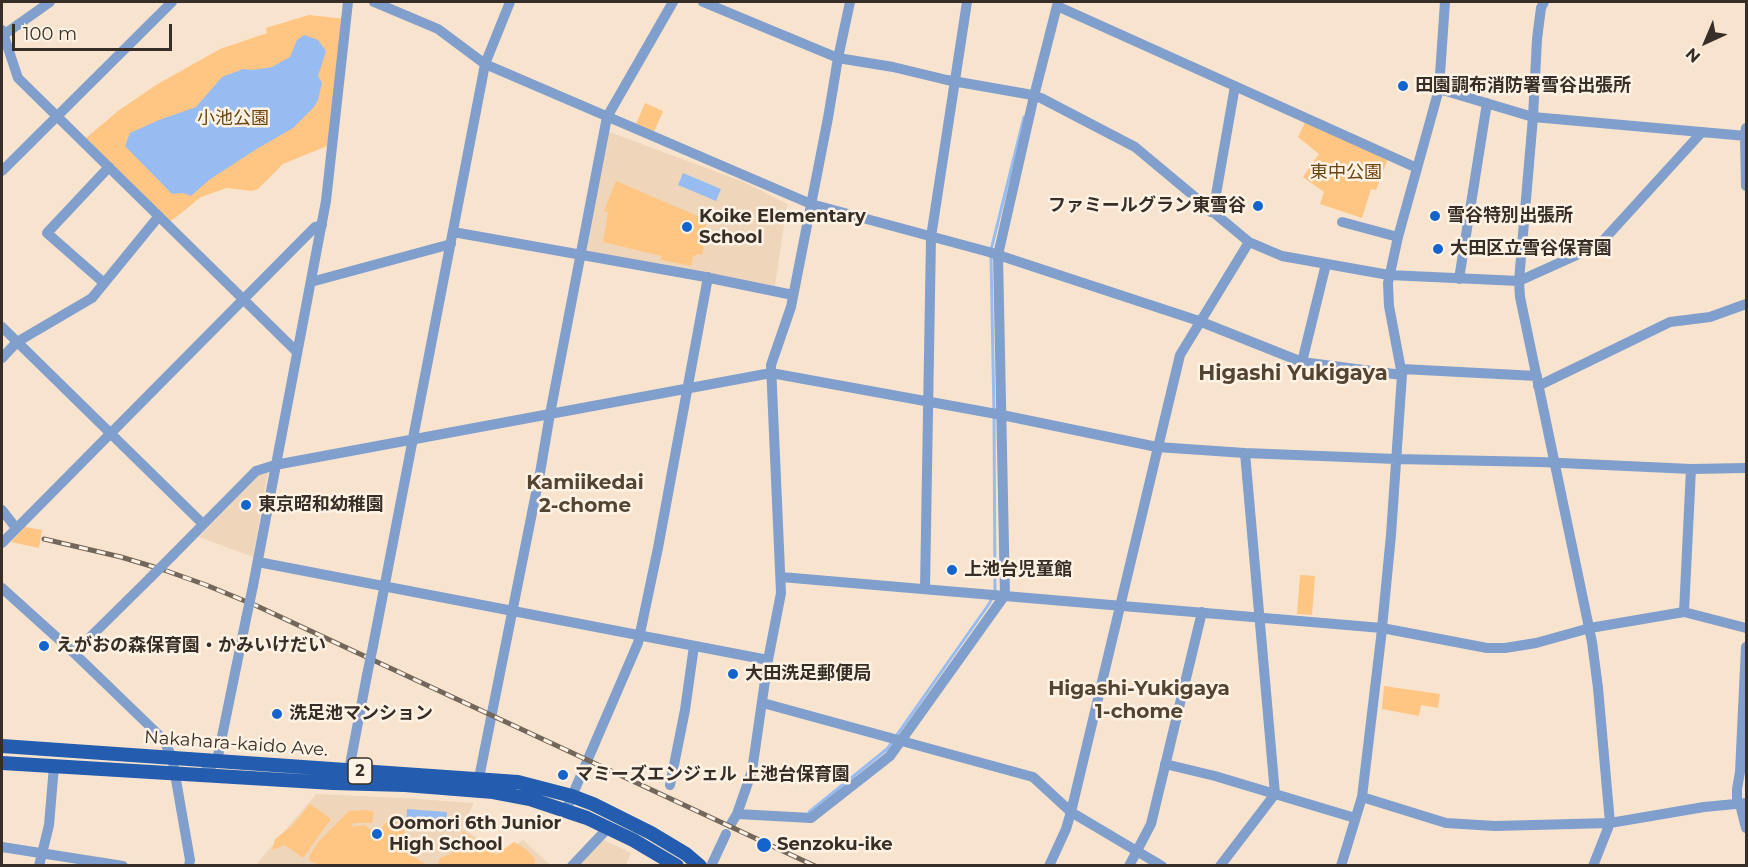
<!DOCTYPE html>
<meta charset="utf-8">
<style>
body{margin:0}
#map{position:relative;width:1748px;height:867px;overflow:hidden;background:#f8e4ce;font-family:Montserrat,sans-serif}
canvas{display:block}
.frame{position:absolute;inset:0;border:3px solid #372f27;pointer-events:none}
.north{position:absolute;left:1676px;top:12px;width:60px;height:60px;-webkit-text-stroke:4px #fef2e5;paint-order:stroke;rotate:224deg;font-size:16px;font-weight:700;line-height:24px;text-align:center;color:#372f27}
.north::after{content:'';display:block;margin:auto;width:21px;height:27px;background:#372f27;clip-path:polygon(50% 0,100% 100%,50% 72%,0 100%)}
.scale{position:absolute;left:12px;top:24px;width:160px;height:27px;box-sizing:border-box;border:3px solid #372f27;border-top:0;padding-left:8px;font-size:18px;line-height:21px;white-space:nowrap;color:#372f27;-webkit-text-stroke:4px #fef2e5;paint-order:stroke}
</style>
<div id="map">
<canvas width="1748" height="867"></canvas>
<div class="frame"></div>
<div class="north">N</div>
<div class="scale">100 m</div>
</div>
<script>
const ctx = document.querySelector('canvas').getContext('2d');
ctx.lineJoin = 'round';
function fill(path, color) {
  ctx.fillStyle = color;
  ctx.fill(path, 'evenodd');
}
function toPath(rows) {
  const path = new Path2D();
  for (const r of rows) {
    path.moveTo(r[0], r[1]);
    for (let i = 2; i < r.length; i += 2) path.lineTo(r[i], r[i + 1]);
  }
  return path;
}
function stroke(path, color, width, dash) {
  ctx.strokeStyle = color;
  ctx.lineWidth = width;
  ctx.lineCap = dash ? 'butt' : 'round';
  ctx.setLineDash(dash || []);
  ctx.stroke(path);
}
function drawText(font, color, halo, rows, align = 'center') {
  ctx.font = font + ' Montserrat,"Noto Sans JP",sans-serif';
  ctx.lineWidth = 5;
  ctx.setLineDash([]);
  ctx.textBaseline = 'middle';
  ctx.strokeStyle = halo;
  ctx.fillStyle = color;
  for (const [text, x, y, turn = 0] of rows) {
    ctx.save();
    ctx.translate(x, y);
    ctx.rotate((+turn || 0) * Math.PI / 180);
    ctx.textAlign = isNaN(turn) ? turn : align;
    if (halo) ctx.strokeText(text, 0, 0);
    ctx.fillText(text, 0, 0);
    ctx.restore();
  }
}
fill(toPath([
 [607,131,744,182,787,204,775,286,587,251],
 [268,472,253,557,199,537,260,474],
 [316,794,404,798,474,803,462,828,502,854,523,840,550,865,255,866],
 [604,840,631,853,626,865,578,866]
]), '#efd6ba');
fill(toPath([
 [309,15,346,19,332,144,283,164,258,189,252,191,227,188,201,197,175,218,170,221,86,138,118,111,156,85,220,49,267,33,266,28],
 [645,103,663,111,654,132,636,124],
 [1305,122,1388,159,1376,190,1371,189,1362,218,1320,204,1324,192,1303,177,1319,154,1298,137],
 [616,181,705,219,707,231,702,255,698,254,693,257,691,266,661,260,661,256,603,242,608,212,604,211],
 [25,527,42,530,39,548,11,542],
 [1300,575,1315,576,1312,615,1297,614],
 [1384,686,1440,694,1438,708,1421,705,1419,716,1382,709],
 [310,804,331,819,303,858,285,845,272,850,275,839,292,826],
 [367,810,374,812,372,823,354,823,351,827,364,825,382,837,382,828,389,818,393,815,397,816,403,821,405,834,401,843,397,846,427,865,315,866,316,863,310,862,309,857,318,842,349,811],
 [463,831,496,855,514,842,523,847,530,853,535,860,535,865,437,865,440,858,451,854]
]), '#ffc583');
fill(toPath([
 [304,35,318,40,326,51,318,76,322,83,318,100,314,107,293,128,255,150,209,180,191,196,183,193,172,194,125,146,130,133,159,120,196,107,222,77,243,69,253,70,272,67,290,57,297,40],
 [683,173,721,189,716,201,678,185],
 [407,809,447,812,446,831,406,829]
]), '#97bcf2');
stroke(toPath([
 [991,250,1024,117],
 [991,257,994,413,995,592],
 [809,812,887,749,989,604,992,598]
]), '#97bcf2', 3);
stroke(toPath([
 [374,2,438,29,485,64,811,204,989,252,1199,321,1302,362,1402,375],
 [703,2,838,58,893,67,947,80,1027,94,1041,98,1135,147,1249,242,1282,256,1389,275,1519,281,1599,245,1702,132],
 [1544,2,1541,8,1537,39,1533,117,1519,281,1520,297,1592,642,1598,688,1610,823,1593,866],
 [1057,6,1417,168],
 [2,30,18,78,297,352],
 [2,36,50,2],
 [1439,89,1533,117,1746,136],
 [1746,128,1745,135,1746,186],
 [2,171,172,2],
 [1211,212,1214,206,1235,86],
 [1342,222,1398,237],
 [453,232,700,276,793,295],
 [1459,279,1487,103],
 [311,282,451,244],
 [104,283,47,233,109,167],
 [2,327,203,524],
 [2,358,17,342,92,298,159,216],
 [1302,362,1326,264],
 [1402,369,1537,376],
 [1538,386,1670,322,1710,317,1746,304],
 [2,510,16,528],
 [2,543,315,227,322,225],
 [173,555,256,471,275,465,771,373,1002,415,1157,447,1245,453,1396,459,1540,462,1691,469,1746,468],
 [258,562,768,660],
 [781,577,1382,628,1487,648,1505,648,1536,643,1590,628,1684,612,1746,628],
 [253,586,326,201,348,2],
 [2,588,74,653,163,739,172,757,190,860,189,866],
 [925,589,931,237,967,2],
 [1684,612,1691,469],
 [373,646,482,80,485,64,510,2],
 [74,653,150,578],
 [763,703,1033,777,1071,812,1162,866],
 [1165,764,1215,776,1355,818],
 [349,770,367,675],
 [196,774,204,772,217,761,246,619],
 [479,778,540,473,550,414,607,117,673,2],
 [670,785,685,710,694,646],
 [1362,797,1446,823,1495,826,1610,823,1704,807,1746,803],
 [1737,804,1737,789,1740,772,1746,647],
 [1740,804,1746,828],
 [566,810,638,643,658,548,708,277],
 [737,814,811,818,890,756,1005,595,998,255,1034,96,1058,2],
 [731,824,737,814,752,771,768,660,781,593,771,365,791,307,828,118,838,58,850,2],
 [2,847,123,866],
 [39,866,49,825,54,766],
 [572,866,608,828],
 [711,866,726,834],
 [1049,866,1066,829,1071,812,1180,355,1249,242],
 [1129,866,1151,824,1202,612],
 [1220,866,1275,794,1245,453],
 [1341,866,1362,797,1381,638,1391,535,1402,375,1389,306,1388,283,1398,237,1439,89,1445,2]
]), '#809fcc', 10);
stroke(toPath([
 [2,746,518,782,572,796,593,804,651,833,686,854,700,866],
 [2,763,333,783,405,785,493,792,530,799,587,818,633,840,677,866]
]), '#245daf', 14);
const rail = toPath([
 [44,539,121,557,164,570,206,585,257,606,815,866]
]);
stroke(rail, '#73675b', 5);
stroke(rail, '#fef2e5', 3, [9]);
stroke(toPath([
 [150,578,173,555],
 [246,619,253,586],
 [367,675,373,646]
]), '#809fcc', 10);
for (const [x, y, r, color] of [
 [1403,86,6,"#1464ce"],
 [1258,206,6,"#1464ce"],
 [1435,216,6,"#1464ce"],
 [687,227,6,"#1464ce"],
 [1438,249,6,"#1464ce"],
 [246,505,6,"#1464ce"],
 [952,570,6,"#1464ce"],
 [44,646,6,"#1464ce"],
 [733,674,6,"#1464ce"],
 [277,714,6,"#1464ce"],
 [563,775,6,"#1464ce"],
 [377,834,6,"#1464ce"],
 [764,845,8,"#1464ce"]
]) {
  const dot = new Path2D();
  dot.arc(x, y, r, 0, 2 * Math.PI);
  ctx.fillStyle = color;
  ctx.fill(dot);
  stroke(dot, '#fef2e5', 2);
}
for (const [x, y, w] of [
 [360,771,24]
]) {
  const box = new Path2D();
  box.roundRect(x - w / 2, y - 13, w, 26, 4.5);
  ctx.fillStyle = '#fef2e5';
  ctx.fill(box);
  stroke(box, '#372f27', 1.5);
}
drawText('bold 16px', '#372f27', null, [
 ["2",360,771]
]);
drawText('bold 18px', '#372f27', '#fef2e5', [
 ["田園調布消防署雪谷出張所",1415,86],
 ["ファミールグラン東雪谷",1246,206,"right"],
 ["雪谷特別出張所",1447,216],
 ["Koike Elementary",699,217],
 ["School",699,238],
 ["大田区立雪谷保育園",1450,249],
 ["東京昭和幼稚園",258,505],
 ["上池台児童館",964,570],
 ["えがおの森保育園・かみいけだい",56,646],
 ["大田洗足郵便局",745,674],
 ["洗足池マンション",289,714],
 ["マミーズエンジェル 上池台保育園",575,775],
 ["Oomori 6th Junior",389,824],
 ["High School",389,845],
 ["Senzoku-ike",777,845]
], 'left');
drawText('18px', '#6c4611', '#fef2e5', [
 ["小池公園",233,119],
 ["東中公園",1346,173]
]);
drawText('18px', '#372f27', '#fef2e5', [
 ["Nakahara-kaido Ave.",236,744,4]
]);
drawText('bold 20px', '#534331', '#fef2e5', [
 ["Kamiikedai",585,483],
 ["2-chome",585,506],
 ["Higashi-Yukigaya",1139,689],
 ["1-chome",1139,712]
]);
drawText('bold 21px', '#534331', '#fef2e5', [
 ["Higashi Yukigaya",1293,374]
]);
</script>
